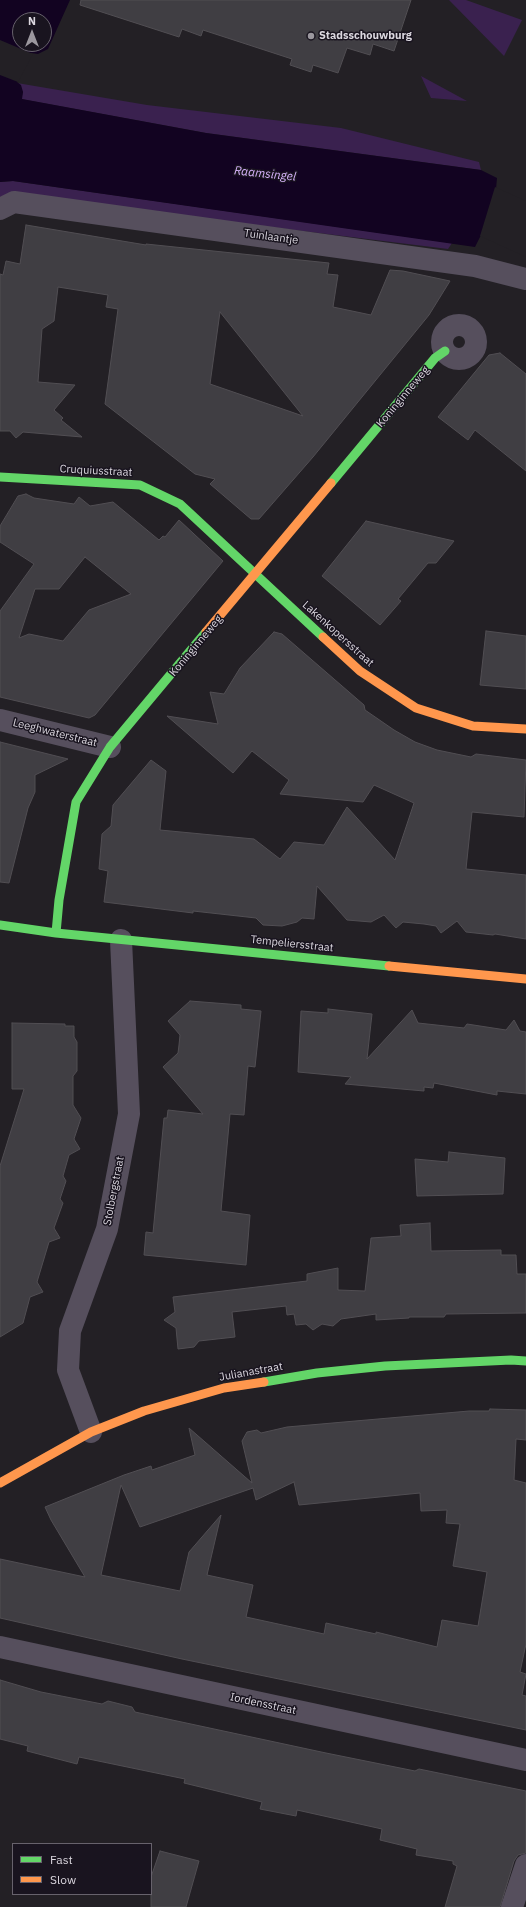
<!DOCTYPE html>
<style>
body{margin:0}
#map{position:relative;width:526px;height:1907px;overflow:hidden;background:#232025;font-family:"IBM Plex Sans",sans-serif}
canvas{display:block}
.legend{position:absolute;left:12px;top:1843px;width:140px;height:52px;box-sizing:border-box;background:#19141f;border:1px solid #67626c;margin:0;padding:5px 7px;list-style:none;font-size:12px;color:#dbd7df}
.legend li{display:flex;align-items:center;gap:8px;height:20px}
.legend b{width:20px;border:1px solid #67626c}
.north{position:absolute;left:12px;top:12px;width:40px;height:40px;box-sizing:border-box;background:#19141f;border:1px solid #67626c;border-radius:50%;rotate:0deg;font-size:11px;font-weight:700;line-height:16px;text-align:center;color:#dbd7df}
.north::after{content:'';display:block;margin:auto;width:14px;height:18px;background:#9b979e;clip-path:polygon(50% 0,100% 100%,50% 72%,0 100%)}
</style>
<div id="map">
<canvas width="526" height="1907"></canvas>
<ul class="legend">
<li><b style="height:5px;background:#63d668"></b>Fast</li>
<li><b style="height:5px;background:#ff974d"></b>Slow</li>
</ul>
<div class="north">N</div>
</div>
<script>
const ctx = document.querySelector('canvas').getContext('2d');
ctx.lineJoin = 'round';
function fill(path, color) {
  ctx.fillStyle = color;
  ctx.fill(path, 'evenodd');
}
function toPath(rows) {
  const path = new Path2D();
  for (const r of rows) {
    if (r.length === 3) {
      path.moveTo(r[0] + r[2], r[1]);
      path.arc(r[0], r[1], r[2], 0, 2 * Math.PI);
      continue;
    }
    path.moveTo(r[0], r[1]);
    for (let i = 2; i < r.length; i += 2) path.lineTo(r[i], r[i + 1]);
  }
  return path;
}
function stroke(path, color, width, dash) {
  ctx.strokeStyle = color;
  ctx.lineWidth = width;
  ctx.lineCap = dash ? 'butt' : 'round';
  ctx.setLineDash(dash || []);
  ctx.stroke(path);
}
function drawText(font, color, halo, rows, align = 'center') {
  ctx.font = font + ' "IBM Plex Sans",sans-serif';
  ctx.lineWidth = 3;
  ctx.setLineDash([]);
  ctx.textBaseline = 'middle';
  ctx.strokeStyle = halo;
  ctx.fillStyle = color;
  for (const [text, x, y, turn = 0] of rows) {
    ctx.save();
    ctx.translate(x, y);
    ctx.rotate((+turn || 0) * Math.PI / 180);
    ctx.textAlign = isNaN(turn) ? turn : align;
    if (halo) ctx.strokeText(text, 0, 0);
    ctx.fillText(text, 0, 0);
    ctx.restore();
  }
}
fill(toPath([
 [449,0,466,0,522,20,504,56],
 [421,76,467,101,431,98],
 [17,83,147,105,341,128,479,162,481,170,206,133,21,99,23,92],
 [13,181,452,243,448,249,12,195,0,197,0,182]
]), '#3a214f');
fill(toPath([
 [0,0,70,0,48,49,38,54,31,53,17,82,21,85,23,92,22,99,206,133,481,170,497,178,496,189,481,235,475,247,13,181,0,182],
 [20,20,44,20,44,44,20,44]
]), '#120321');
fill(toPath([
 [0,40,33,54,18,82,0,75],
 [495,187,526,201,526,257,480,236]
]), '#232025');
const building = toPath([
 [81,0,411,0,394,51,373,44,370,55,347,48,338,73,313,65,311,72,290,65,292,59,203,30,201,36,182,29,179,37,80,5,81,0],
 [26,225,146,245,146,244,329,263,327,274,338,275,333,307,371,315,390,270,403,271,450,281,429,315,313,457,259,519,251,519,210,484,215,479,195,474,105,404,118,309,106,307,108,295,58,287,54,321,42,329,38,382,75,385,54,410,63,418,61,420,82,437,23,432,16,438,10,431,0,431,0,274,3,275,6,261,20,264,26,225],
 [220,312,303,416,210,384,220,312],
 [500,353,526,374,526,471,475,430,468,440,438,417,489,355,500,353],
 [26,494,34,498,74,504,79,497,90,506,113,502,159,540,163,536,165,537,179,520,223,561,95,715,89,718,0,697,0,611,34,564,0,542,0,526,18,496,26,494],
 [85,557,131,594,89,610,63,641,29,634,19,638,35,589,59,589,85,557],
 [366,521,454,541,436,563,428,563,398,599,401,601,380,625,322,576,366,521],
 [486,631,526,636,526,689,480,685,486,631],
 [274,632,282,634,364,705,365,710,394,730,415,742,437,750,471,757,476,754,526,760,524,817,472,812,466,869,526,875,526,939,495,934,493,935,466,932,457,921,441,933,436,926,424,924,403,922,396,928,384,915,371,922,347,920,317,886,314,919,302,918,297,922,282,926,263,925,256,918,193,911,193,913,104,902,108,871,99,869,102,834,111,826,113,805,151,760,166,771,160,830,254,839,280,859,294,842,324,845,347,807,395,860,414,803,374,785,363,802,280,794,289,780,252,751,233,773,167,716,218,724,210,692,224,694,240,668,274,632],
 [0,742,68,759,35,775,35,792,28,808,9,883,0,882,0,742],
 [190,1001,241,1005,241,1009,261,1011,255,1067,248,1066,244,1115,230,1114,221,1211,250,1215,246,1265,144,1255,146,1232,153,1233,164,1118,167,1118,168,1110,203,1114,163,1067,178,1053,179,1045,180,1035,168,1021,190,1001],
 [328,1009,372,1014,367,1059,412,1010,418,1023,464,1028,467,1024,506,1030,514,1020,520,1031,526,1032,526,1094,497,1091,497,1095,434,1083,433,1088,424,1087,424,1091,345,1084,351,1077,298,1072,301,1011,328,1013,328,1009],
 [12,1023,65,1024,65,1026,74,1026,74,1037,77,1042,77,1071,73,1076,73,1105,81,1118,74,1139,80,1149,69,1155,63,1176,66,1181,60,1199,63,1203,54,1228,60,1238,49,1242,37,1282,43,1292,30,1297,23,1323,0,1337,0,1166,24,1089,12,1089,12,1023],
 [449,1152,505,1158,503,1194,417,1196,415,1159,448,1162,449,1152],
 [430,1223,431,1251,501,1250,501,1255,516,1255,517,1274,526,1274,526,1313,446,1314,444,1317,409,1317,409,1318,376,1320,376,1314,341,1319,333,1326,322,1324,313,1330,306,1324,296,1325,294,1314,287,1315,286,1306,232,1312,235,1337,199,1341,194,1347,178,1349,176,1328,164,1320,175,1312,173,1297,307,1281,307,1274,338,1268,338,1290,365,1291,371,1238,401,1236,400,1225,430,1223],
 [490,1409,526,1410,526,1440,516,1439,514,1480,526,1483,526,1644,520,1672,526,1674,522,1695,526,1696,526,1730,182,1659,0,1618,0,1559,85,1577,51,1520,45,1507,124,1475,151,1466,152,1470,195,1455,189,1428,252,1483,242,1441,247,1432,257,1430,261,1433,287,1427,469,1411,489,1411,490,1409],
 [294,1482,299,1505,420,1493,421,1511,447,1510,446,1523,460,1524,453,1566,487,1572,478,1626,442,1620,437,1647,376,1632,376,1634,326,1623,324,1634,246,1617,253,1585,207,1575,221,1515,189,1552,180,1591,101,1575,121,1485,140,1527,253,1488,256,1500,294,1482],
 [0,1680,41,1692,102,1704,108,1701,132,1707,135,1712,326,1753,415,1771,419,1769,526,1791,526,1853,518,1855,514,1861,500,1907,445,1907,457,1866,453,1864,453,1861,416,1855,417,1849,380,1840,382,1829,297,1810,296,1816,260,1809,262,1802,184,1783,185,1779,79,1757,77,1764,27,1751,28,1746,0,1739,0,1680],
 [160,1851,199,1861,186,1907,151,1907,151,1877,160,1851]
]);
fill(building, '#403e43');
stroke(building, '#514e53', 1);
stroke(toPath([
 [0,209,14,202,475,266,526,279],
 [459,342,17],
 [0,720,110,747],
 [91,1432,68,1370,70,1331,107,1229,129,1114,121,940],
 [0,1647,526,1760],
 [512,1907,526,1865]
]), '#564f5d', 22);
stroke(toPath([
 [0,477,140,485,180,504,323,637],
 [331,483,435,358,445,351],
 [0,925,56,933,389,966],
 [56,933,59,900,76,802,110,747,206,632],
 [264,1382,317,1373,385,1366,511,1360,526,1361]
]), '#63d668', 9);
stroke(toPath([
 [206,632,331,483],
 [323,637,360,671,416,708,473,726,526,729],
 [389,966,526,979],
 [0,1483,91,1432,144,1411,224,1388,264,1382]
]), '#ff974d', 9);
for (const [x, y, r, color] of [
 [311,36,4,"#9b979e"]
]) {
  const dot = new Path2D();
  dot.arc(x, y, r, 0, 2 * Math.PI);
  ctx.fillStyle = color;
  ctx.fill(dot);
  stroke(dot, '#19141f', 1.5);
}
drawText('bold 11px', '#dbd7df', '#19141f', [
 ["Stadsschouwburg",319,36]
], 'left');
drawText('11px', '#dbd7df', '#19141f', [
 ["Tuinlaantje",271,237,8],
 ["Koninginneweg",403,397,-50],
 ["Cruquiusstraat",96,471,3],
 ["Lakenkopersstraat",338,634,42],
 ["Koninginneweg",196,646,-50],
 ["Leeghwaterstraat",55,733,14],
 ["Tempeliersstraat",292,944,6],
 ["Stolbergstraat",114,1191,-79],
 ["Julianastraat",251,1372,-10],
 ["Iordensstraat",263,1704,12]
]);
drawText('italic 12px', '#d8b3fd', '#19141f', [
 ["Raamsingel",265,174,6]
]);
</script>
